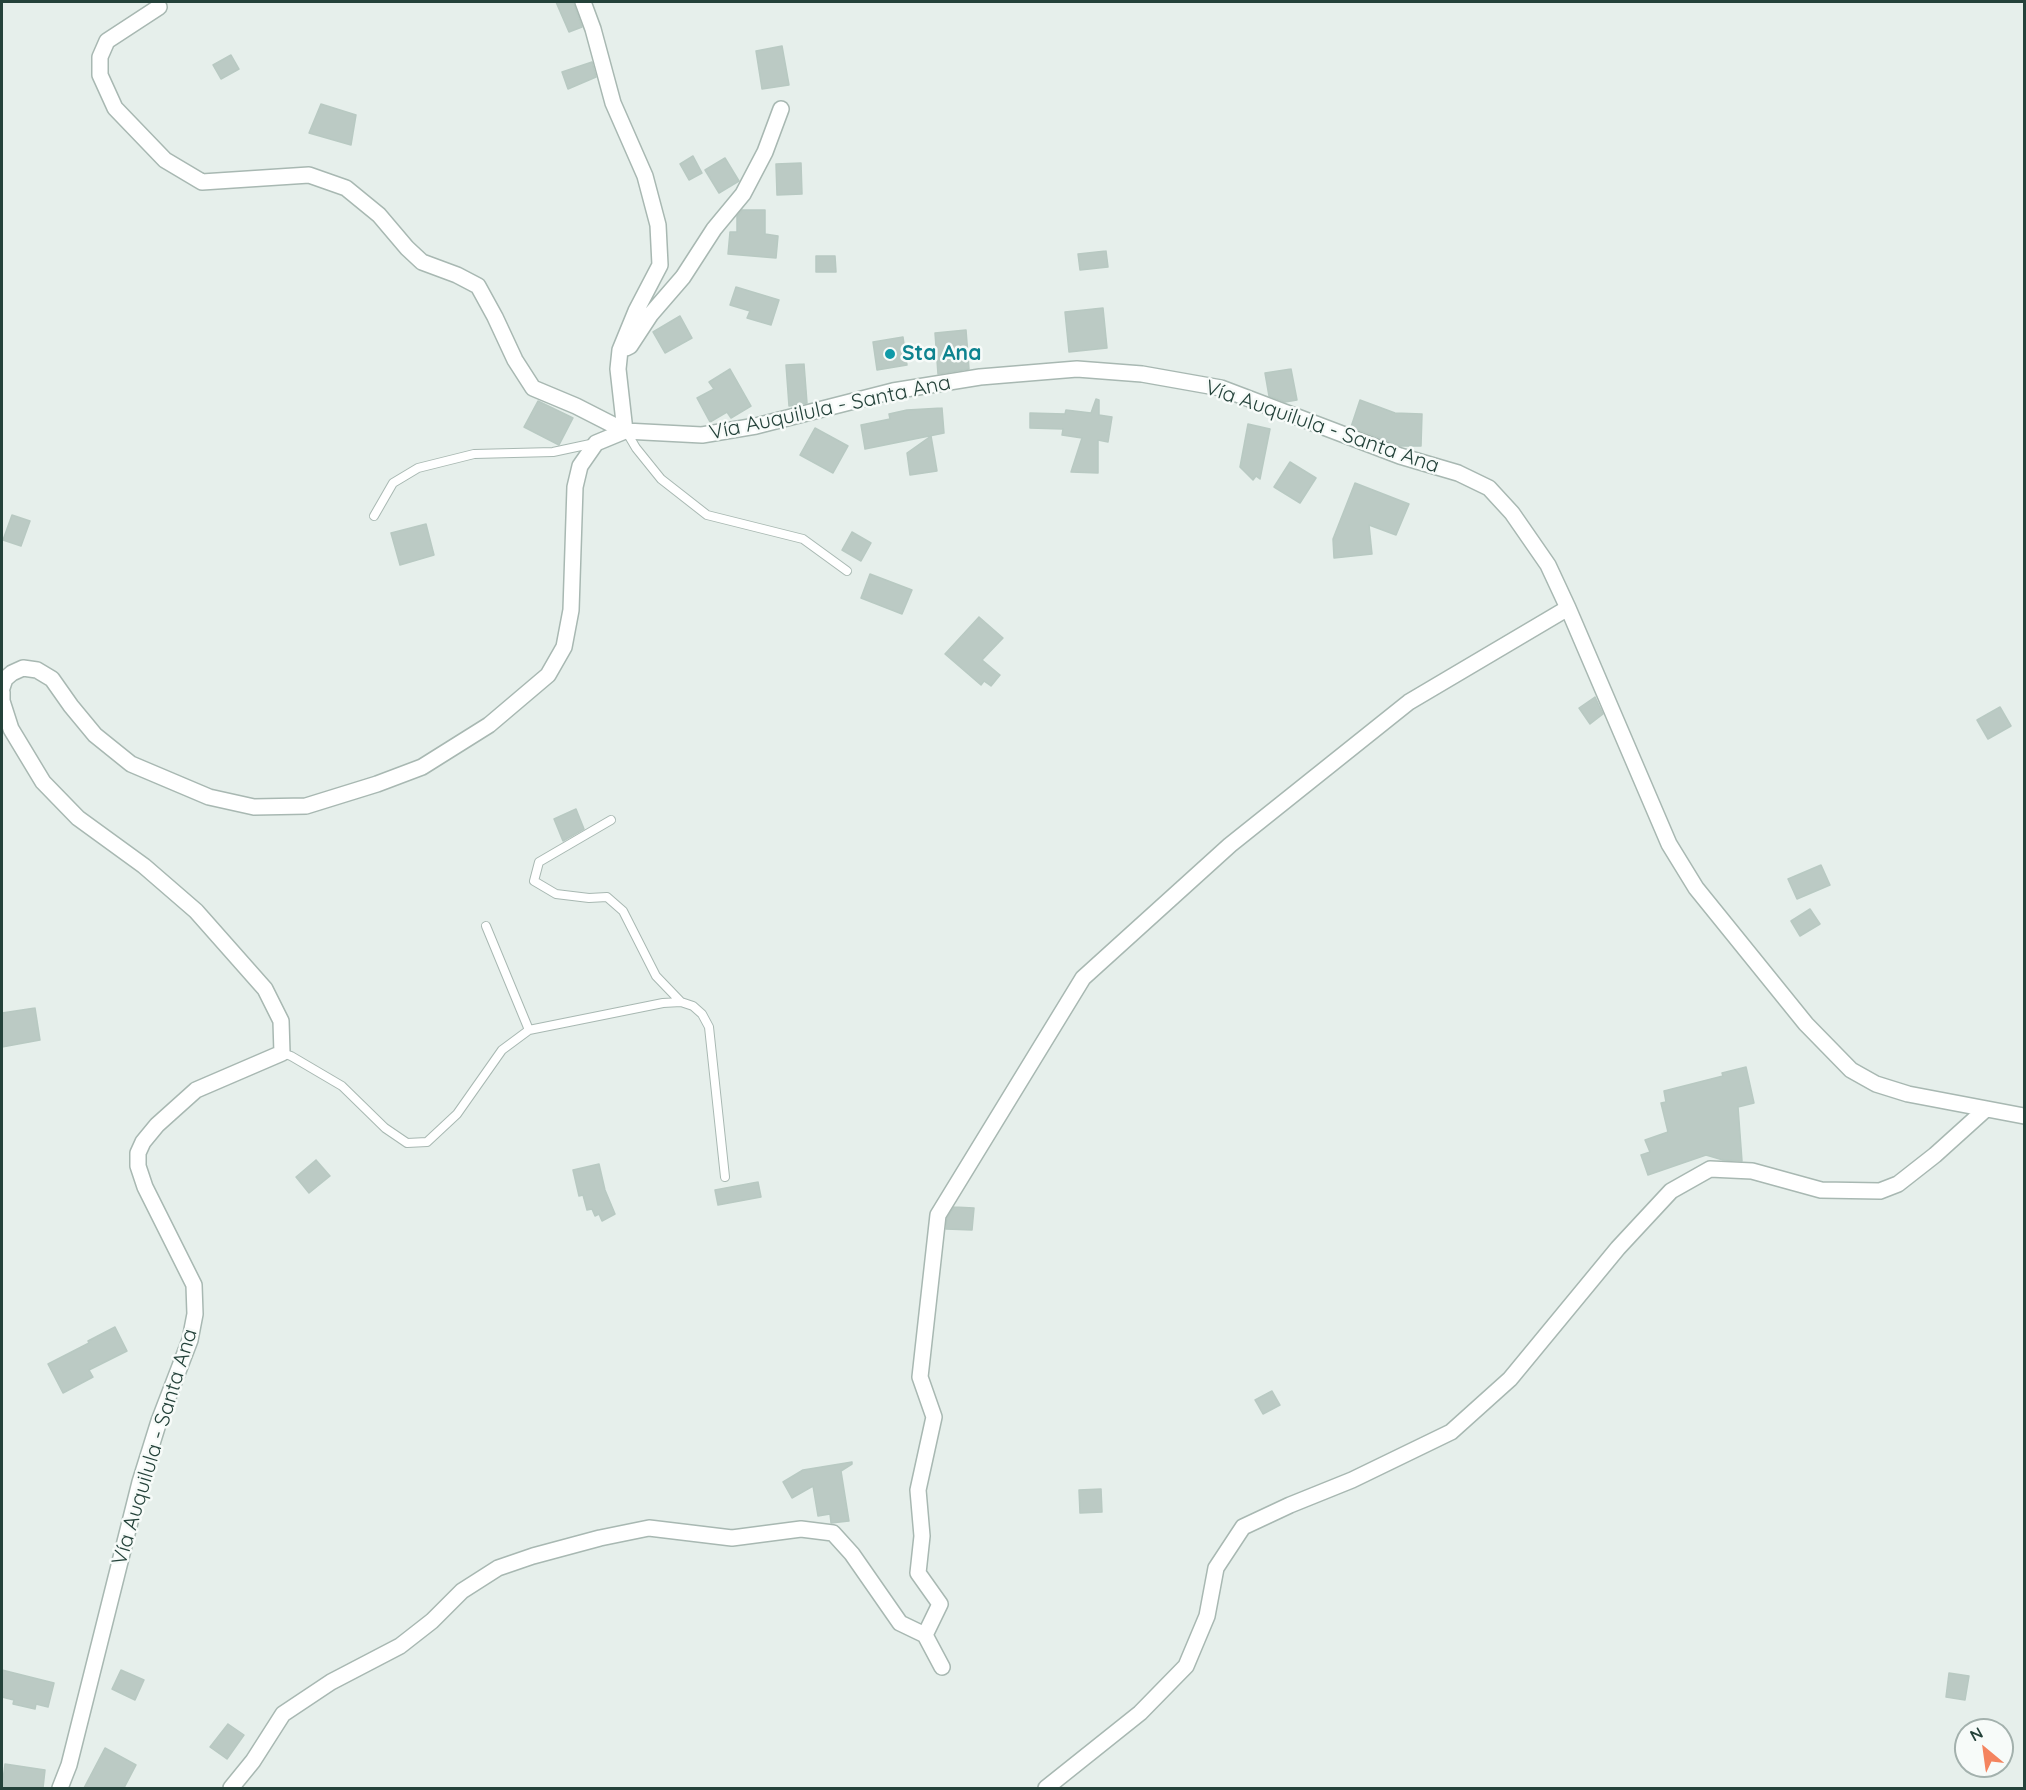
<!DOCTYPE html>
<meta charset="utf-8">
<style>
body{margin:0}
#map{position:relative;width:2026px;height:1790px;overflow:hidden;background:#e6efeb;font-family:Quicksand,sans-serif}
canvas{display:block}
.frame{position:absolute;inset:0;border:3px solid #24423a;pointer-events:none}
.north{position:absolute;left:1954px;top:1718px;width:60px;height:60px;box-sizing:border-box;background:#f7fbf9;border:2px solid #a3b1ad;border-radius:50%;rotate:331deg;font-size:16px;font-weight:700;line-height:24px;text-align:center;color:#24423a}
.north::after{content:'';display:block;margin:auto;width:21px;height:27px;background:#f4845f;clip-path:polygon(50% 0,100% 100%,50% 72%,0 100%)}
</style>
<div id="map">
<canvas width="2026" height="1790"></canvas>
<div class="frame"></div>
<div class="north">N</div>
</div>
<script>
const ctx = document.querySelector('canvas').getContext('2d');
ctx.lineJoin = 'round';
function fill(path, color) {
  ctx.fillStyle = color;
  ctx.fill(path, 'evenodd');
}
function toPath(rows) {
  const path = new Path2D();
  for (const r of rows) {
    path.moveTo(r[0], r[1]);
    for (let i = 2; i < r.length; i += 2) path.lineTo(r[i], r[i + 1]);
  }
  return path;
}
function stroke(path, color, width, dash) {
  ctx.strokeStyle = color;
  ctx.lineWidth = width;
  ctx.lineCap = dash ? 'butt' : 'round';
  ctx.setLineDash(dash || []);
  ctx.stroke(path);
}
function drawText(font, color, halo, rows, align = 'center') {
  ctx.font = font + ' Quicksand,sans-serif';
  ctx.lineWidth = 5;
  ctx.setLineDash([]);
  ctx.textBaseline = 'middle';
  ctx.strokeStyle = halo;
  ctx.fillStyle = color;
  for (const [text, x, y, turn = 0] of rows) {
    ctx.save();
    ctx.translate(x, y);
    ctx.rotate((+turn || 0) * Math.PI / 180);
    ctx.textAlign = isNaN(turn) ? turn : align;
    if (halo) ctx.strokeText(text, 0, 0);
    ctx.fillText(text, 0, 0);
    ctx.restore();
  }
}
const building = toPath([
 [556,2,573,2,582,27,569,32,556,2],
 [782,46,789,85,762,89,756,51,782,46],
 [231,55,239,69,221,79,213,65,231,55],
 [592,62,596,77,568,89,562,72,592,62],
 [321,104,356,115,351,145,309,133,321,104],
 [693,156,702,173,689,180,680,164,693,156],
 [725,158,739,181,719,193,705,170,725,158],
 [801,163,802,194,777,195,776,164,801,163],
 [742,210,765,210,765,234,778,236,776,258,728,254,730,232,737,232,737,216,742,210],
 [1106,251,1108,267,1080,270,1078,254,1106,251],
 [816,256,835,256,836,272,816,272,816,256],
 [736,287,779,300,771,325,747,318,750,311,730,305,736,287],
 [1103,308,1107,348,1069,352,1065,312,1103,308],
 [680,316,692,338,665,353,653,332,680,316],
 [966,330,969,369,938,374,935,333,966,330],
 [903,337,907,365,877,370,873,342,903,337],
 [804,364,807,403,789,406,786,365,804,364],
 [730,369,751,406,731,418,727,412,710,422,697,398,714,389,709,382,730,369],
 [1291,369,1297,400,1285,402,1269,396,1265,373,1291,369],
 [1096,399,1099,400,1099,415,1112,417,1108,442,1098,440,1098,473,1071,472,1082,438,1062,435,1063,429,1030,428,1030,413,1065,414,1066,410,1091,413,1096,399],
 [1360,400,1395,413,1422,414,1421,446,1401,446,1351,427,1360,400],
 [538,401,573,418,559,445,524,427,538,401],
 [942,408,944,433,865,449,861,425,890,419,889,414,907,410,942,408],
 [1248,424,1270,429,1260,479,1256,476,1253,480,1240,467,1248,424],
 [815,428,848,446,833,473,800,455,815,428],
 [931,436,937,471,910,475,907,453,931,436],
 [1290,462,1316,478,1300,503,1274,487,1290,462],
 [1355,483,1409,504,1396,535,1369,525,1372,554,1334,558,1333,539,1355,483],
 [12,515,30,521,21,546,3,540,12,515],
 [426,524,434,555,400,565,391,533,426,524],
 [852,532,871,543,861,561,842,550,852,532],
 [870,574,912,590,902,614,861,598,870,574],
 [979,617,1003,638,982,660,1000,675,991,686,984,681,981,685,945,654,979,617],
 [1595,697,1603,714,1590,724,1579,708,1595,697],
 [2000,707,2011,726,1988,739,1977,720,2000,707],
 [576,809,584,829,563,841,554,819,576,809],
 [1821,865,1830,885,1797,899,1788,879,1821,865],
 [1810,909,1820,924,1800,936,1791,921,1810,909],
 [35,1008,40,1040,2,1047,2,1013,35,1008],
 [1746,1067,1754,1103,1738,1107,1742,1161,1723,1160,1706,1155,1648,1175,1641,1155,1650,1152,1645,1140,1668,1132,1661,1103,1666,1102,1664,1091,1723,1076,1722,1073,1746,1067],
 [316,1160,330,1176,309,1193,296,1177,316,1160],
 [599,1164,605,1190,615,1214,602,1221,599,1214,595,1216,592,1209,587,1210,583,1195,579,1196,573,1170,599,1164],
 [758,1182,761,1197,718,1205,715,1190,758,1182],
 [954,1207,974,1208,972,1230,946,1229,947,1218,954,1207],
 [115,1327,127,1351,89,1370,93,1377,63,1393,48,1364,89,1343,88,1341,115,1327],
 [1272,1391,1280,1405,1263,1414,1255,1400,1272,1391],
 [852,1462,852,1464,841,1471,849,1521,831,1523,830,1514,818,1516,813,1486,792,1498,783,1482,803,1470,852,1462],
 [1101,1489,1102,1512,1080,1513,1079,1490,1101,1489],
 [2,1670,54,1683,48,1707,36,1704,35,1709,13,1704,14,1700,2,1697,2,1670],
 [121,1670,144,1680,135,1700,112,1689,121,1670],
 [1949,1673,1969,1676,1965,1700,1946,1697,1949,1673],
 [228,1724,244,1735,227,1759,210,1747,228,1724],
 [105,1748,136,1765,124,1788,84,1788,105,1748],
 [5,1764,45,1770,43,1788,2,1788,5,1764]
]);
fill(building, '#bbcac4');
stroke(building, '#b8c9c2', 1.5);
const lane = toPath([
 [626,431,636,448,661,479,707,515,803,539,847,571],
 [374,516,393,483,418,468,474,454,553,452,595,443],
 [611,820,539,862,534,881,556,894,589,898,607,897,623,911,656,976,681,1002],
 [486,926,529,1030],
 [282,1053,291,1056,342,1086,385,1128,407,1143,427,1142,457,1114,502,1050,529,1030,663,1003,681,1002,693,1006,702,1014,709,1027,725,1177]
]);
const street = toPath([
 [583,2,593,29,613,103,645,176,658,225,660,265,636,311,620,350,618,369,625,431],
 [159,7,107,41,100,57,100,75,115,108,165,160,202,182,309,175,346,188,379,215,407,248,422,262,457,275,478,286,495,317,515,360,533,388,576,406,625,431],
 [626,348,630,346,651,314,683,277,714,229,743,194,765,152,781,109],
 [2,688,5,679,12,673,23,668,37,670,52,679,71,706,95,735,131,764,209,797,254,807,306,806,377,784,422,767,489,725,548,675,564,647,571,610,575,487,580,466,596,443,625,431,702,435,756,426,893,391,980,377,1077,369,1142,374,1221,388,1400,456,1458,473,1489,488,1512,513,1548,565,1568,608,1669,844,1696,888,1806,1024,1851,1070,1876,1084,1908,1094,2024,1116],
 [2,692,2,701,11,729,43,782,78,818,144,866,196,911,265,989,281,1021,282,1053,196,1090,157,1125,143,1142,138,1153,138,1166,145,1187,194,1285,195,1314,190,1340,159,1421,140,1482,69,1765,60,1788],
 [925,1635,940,1604,918,1573,922,1536,918,1490,934,1417,920,1377,938,1215,1083,978,1230,845,1409,702,1568,608],
 [231,1788,253,1761,283,1714,331,1682,400,1646,432,1621,462,1591,498,1568,533,1556,600,1538,649,1528,732,1538,801,1529,833,1533,852,1554,900,1623,925,1635,942,1667],
 [1046,1788,1140,1713,1186,1666,1207,1616,1216,1568,1243,1527,1290,1505,1352,1480,1451,1432,1510,1379,1618,1248,1671,1191,1710,1169,1752,1171,1821,1190,1880,1191,1898,1184,1935,1155,1986,1109]
]);
stroke(lane, '#a8b8b2', 10);
stroke(street, '#a8b8b2', 18);
stroke(lane, '#fff', 8);
stroke(street, '#fff', 15);
for (const [x, y, r, color] of [
 [890,354,6,"#0f9aa8"]
]) {
  const dot = new Path2D();
  dot.arc(x, y, r, 0, 2 * Math.PI);
  ctx.fillStyle = color;
  ctx.fill(dot);
  stroke(dot, '#f7fbf9', 2);
}
drawText('bold 21px', '#0d838f', '#f7fbf9', [
 ["Sta Ana",902,354]
], 'left');
drawText('21px', '#24423a', '#f7fbf9', [
 ["Vía Auquilula - Santa Ana",830,408,-12],
 ["Vía Auquilula - Santa Ana",1322,427,19],
 ["Vía Auquilula - Santa Ana",155,1447,-73]
]);
</script>
